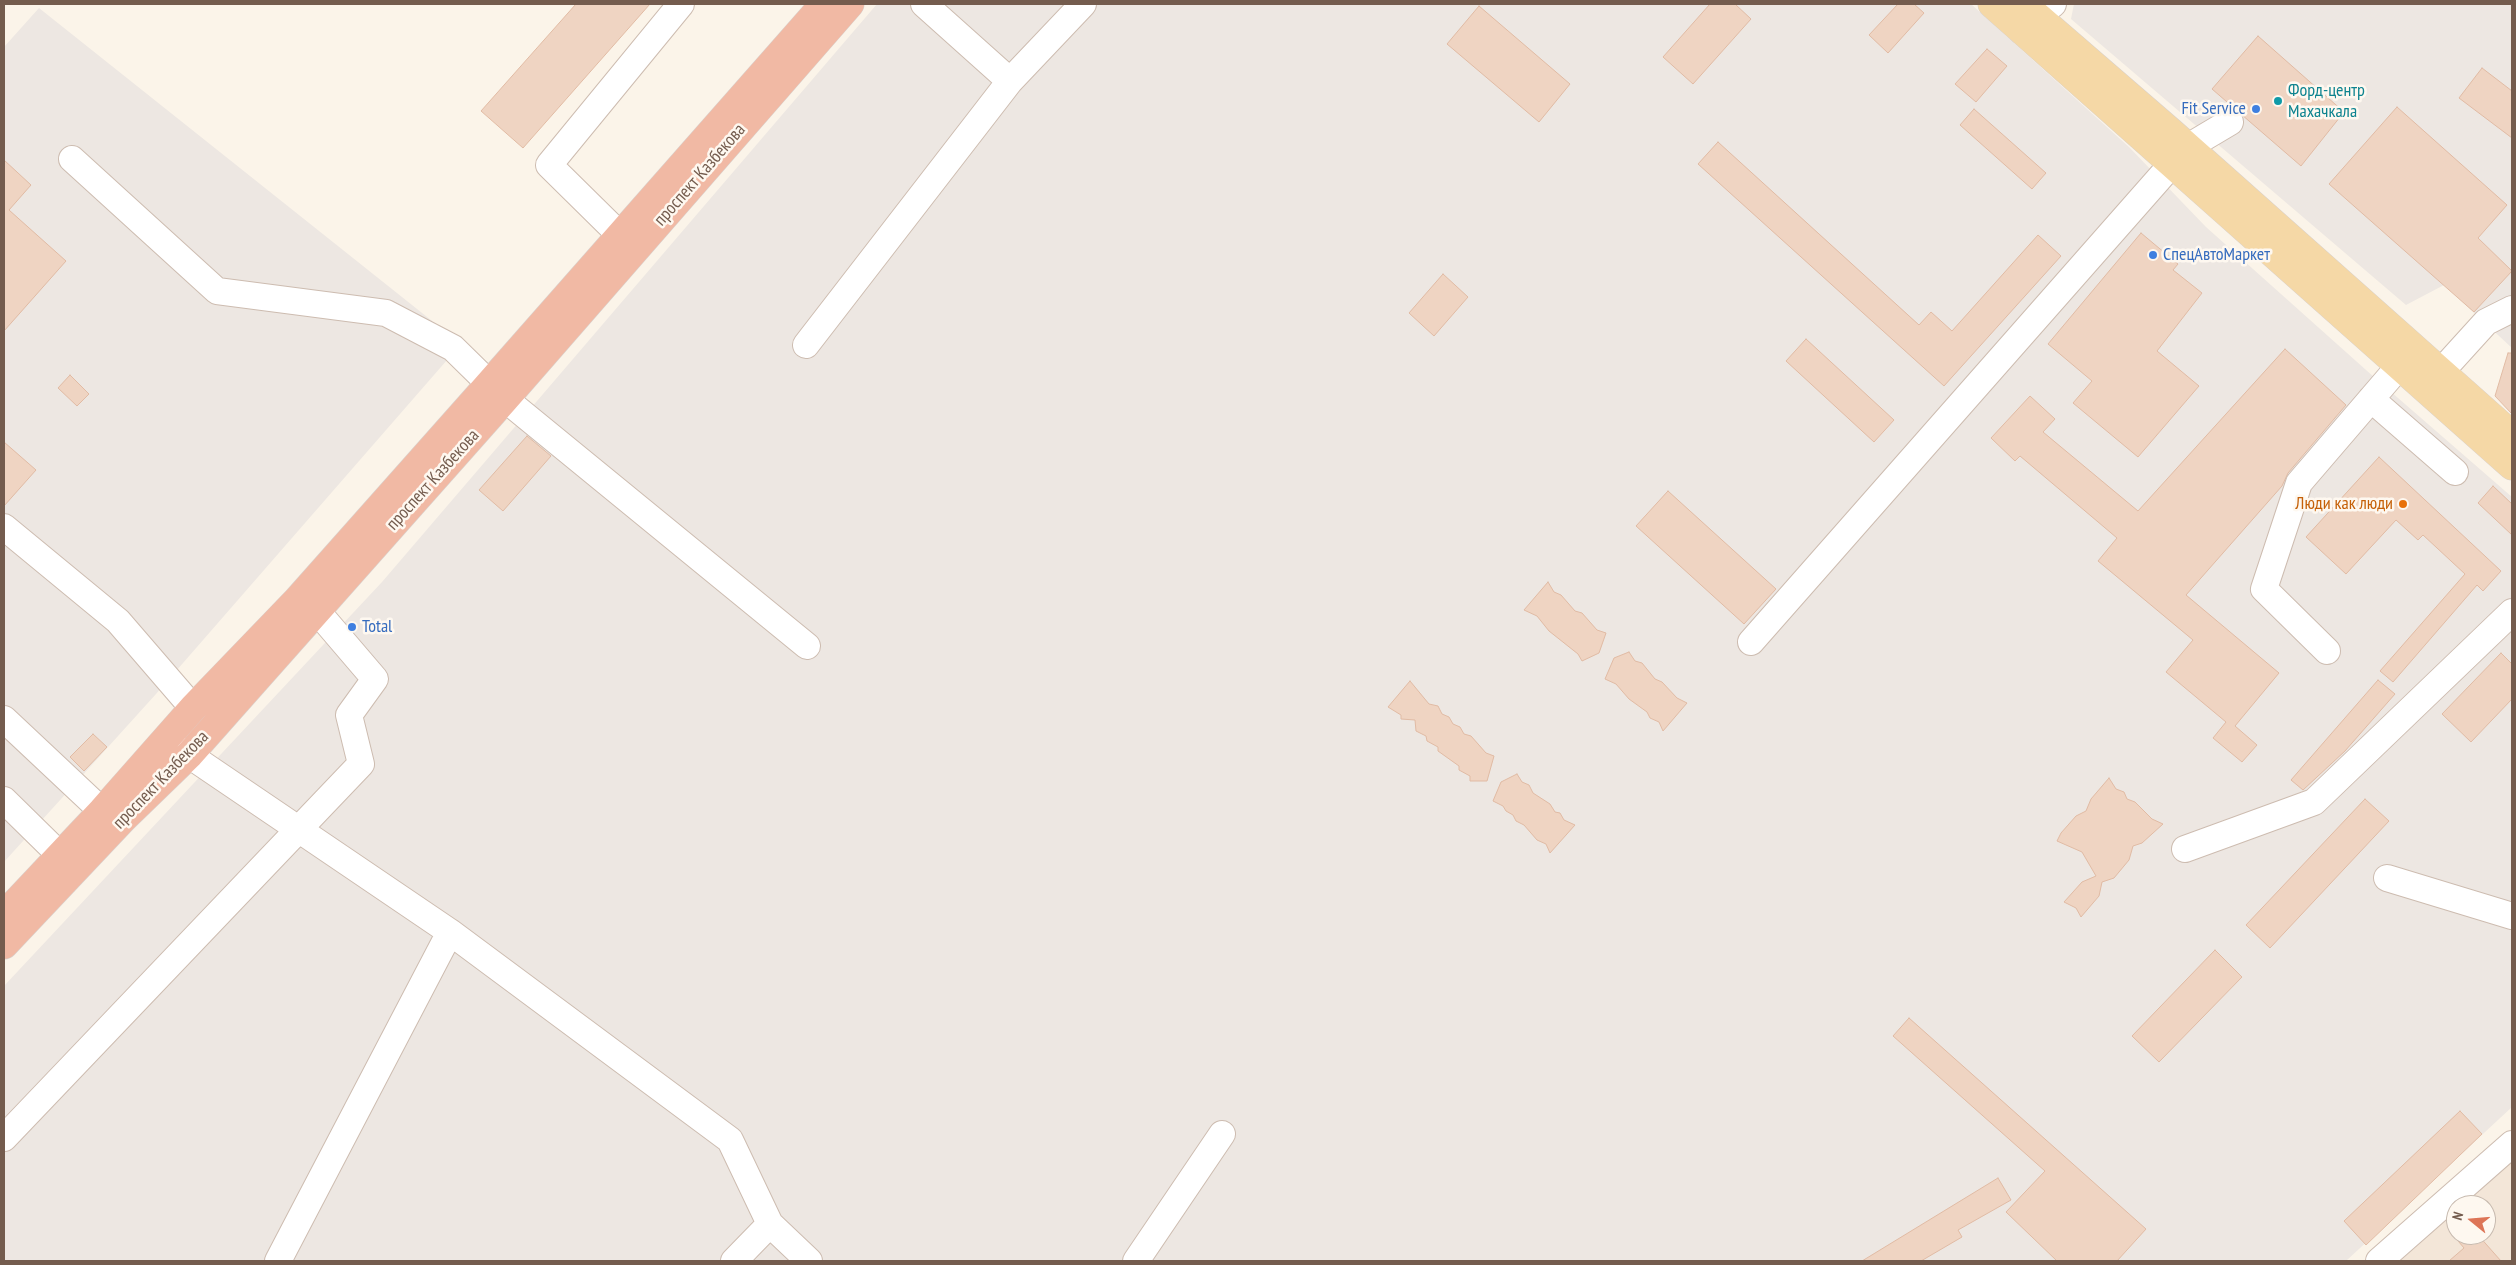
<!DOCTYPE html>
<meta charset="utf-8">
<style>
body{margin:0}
#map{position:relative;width:2516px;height:1265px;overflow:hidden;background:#fbf4e9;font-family:"PT Sans Narrow",sans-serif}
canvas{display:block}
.frame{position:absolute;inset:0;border:5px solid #745c4e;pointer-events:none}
.north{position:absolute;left:2446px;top:1195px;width:50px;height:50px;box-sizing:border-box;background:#fef8f0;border:1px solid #c7baaf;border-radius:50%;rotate:287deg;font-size:14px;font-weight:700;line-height:20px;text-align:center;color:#745c4e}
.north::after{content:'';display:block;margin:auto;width:18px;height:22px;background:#dd7557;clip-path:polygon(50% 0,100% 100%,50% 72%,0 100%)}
</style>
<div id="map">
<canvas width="2516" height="1265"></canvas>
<div class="frame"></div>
<div class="north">N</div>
</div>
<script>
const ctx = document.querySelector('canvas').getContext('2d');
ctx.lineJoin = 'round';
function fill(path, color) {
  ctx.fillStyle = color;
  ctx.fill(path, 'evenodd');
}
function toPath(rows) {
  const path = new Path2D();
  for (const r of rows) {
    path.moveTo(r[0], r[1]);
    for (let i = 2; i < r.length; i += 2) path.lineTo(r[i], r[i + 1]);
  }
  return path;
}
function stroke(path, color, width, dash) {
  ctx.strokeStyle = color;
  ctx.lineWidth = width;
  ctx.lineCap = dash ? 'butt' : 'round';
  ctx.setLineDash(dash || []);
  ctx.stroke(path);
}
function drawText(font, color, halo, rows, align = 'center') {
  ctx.font = font + ' "PT Sans Narrow",sans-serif';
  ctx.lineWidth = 5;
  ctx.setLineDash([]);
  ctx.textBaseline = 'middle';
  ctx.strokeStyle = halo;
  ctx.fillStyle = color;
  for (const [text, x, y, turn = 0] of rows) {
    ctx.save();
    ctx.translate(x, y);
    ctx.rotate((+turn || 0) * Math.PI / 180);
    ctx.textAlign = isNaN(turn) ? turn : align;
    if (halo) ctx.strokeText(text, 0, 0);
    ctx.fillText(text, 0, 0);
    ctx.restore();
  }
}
fill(toPath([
 [2512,1160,2512,1261,2399,1261,2456,1210,2456,1235,2486,1235,2486,1205,2462,1205]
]), '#f3e6d8');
fill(toPath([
 [877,4,1971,4,2129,147,2206,227,2375,378,2512,497,2512,1107,2346,1261,4,1261,4,986,382,582],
 [2074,4,2512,4,2512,348,2444,285,2406,305,2071,19],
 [39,8,461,344,156,694,4,862,4,47]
]), '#ede7e2');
const building = toPath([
 [576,4,650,4,523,148,481,111,576,4],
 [1710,4,1735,4,1751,19,1693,84,1663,57,1710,4],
 [1898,4,1914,4,1924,13,1888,53,1869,35,1898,4],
 [1479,6,1570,84,1539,122,1447,44,1479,6],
 [2258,36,2344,112,2301,166,2212,89,2258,36],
 [1987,49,2007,66,1976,102,1955,84,1987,49],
 [2482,68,2512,91,2512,138,2459,98,2482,68],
 [2397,107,2507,205,2478,238,2512,271,2474,312,2329,184,2397,107],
 [1974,109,2046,173,2032,189,1960,125,1974,109],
 [1718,142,1919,325,1931,312,1952,331,2038,235,2061,256,1944,386,1698,164,1718,142],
 [4,160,31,185,9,210,66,261,4,331,4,160],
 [2141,233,2178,264,2173,270,2202,293,2157,351,2199,386,2138,457,2073,403,2092,381,2048,344,2141,233],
 [1443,274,1468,297,1434,336,1409,313,1443,274],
 [1806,339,1894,420,1874,442,1786,361,1806,339],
 [2285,349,2346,405,2288,473,2282,486,2186,595,2279,673,2235,726,2257,745,2242,762,2213,738,2226,722,2166,672,2193,640,2098,561,2117,538,2020,456,2015,461,1991,438,2030,396,2055,419,2043,432,2138,511,2285,349],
 [2508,353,2512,353,2512,414,2495,396,2508,353],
 [70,375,89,394,77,406,58,388,70,375],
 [527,436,551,456,503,511,479,490,527,436],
 [4,442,36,470,4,506,4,442],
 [2379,457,2501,571,2483,591,2477,585,2393,682,2380,671,2465,574,2423,535,2418,540,2396,520,2346,574,2306,537,2379,457],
 [2493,486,2512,504,2512,535,2478,503,2493,486],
 [1668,491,1776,589,1744,624,1636,526,1668,491],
 [1548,582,1554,592,1561,595,1575,611,1582,613,1597,630,1606,633,1599,653,1582,661,1578,654,1549,631,1537,616,1524,610,1548,582],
 [1629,652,1635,661,1642,663,1655,679,1662,682,1677,698,1687,703,1663,731,1659,722,1650,718,1647,712,1629,699,1616,684,1605,679,1614,658,1629,652],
 [2501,653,2512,664,2512,699,2471,742,2442,714,2501,653],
 [2378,680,2395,694,2345,751,2303,790,2291,780,2378,680],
 [1410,681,1429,704,1438,706,1442,714,1449,717,1453,724,1460,727,1464,734,1471,736,1486,753,1494,756,1487,781,1470,781,1470,776,1459,770,1459,766,1438,751,1438,747,1427,741,1426,736,1416,731,1415,720,1401,719,1401,715,1388,707,1410,681],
 [93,734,107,747,84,771,70,757,93,734],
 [1517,774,1522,782,1529,785,1533,793,1550,804,1555,812,1560,813,1564,820,1575,825,1550,853,1546,844,1537,840,1524,825,1516,821,1513,815,1506,811,1503,806,1493,801,1501,782,1517,774],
 [2109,778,2116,789,2124,792,2127,799,2135,802,2152,819,2163,824,2142,843,2133,846,2129,860,2114,878,2102,882,2099,896,2081,917,2076,908,2064,902,2082,882,2096,876,2082,852,2057,841,2061,833,2076,816,2086,811,2091,799,2109,778],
 [2365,799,2389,821,2270,948,2246,925,2365,799],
 [2215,950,2242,977,2159,1062,2132,1036,2215,950],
 [1909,1018,2146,1229,2117,1261,2057,1261,2006,1212,2045,1171,1893,1036,1909,1018],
 [2460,1111,2482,1134,2366,1245,2344,1221,2460,1111],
 [1998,1178,2011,1200,1958,1230,1962,1237,1921,1261,1862,1261,1998,1178],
 [2453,1235,2478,1235,2501,1261,2449,1261,2464,1248,2453,1235]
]);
fill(building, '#efd4c2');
stroke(building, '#e1bba4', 1);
const minor = toPath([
 [2022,31,2037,16,2053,4],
 [1010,81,1083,4],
 [72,159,217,291,386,313,453,348,505,399,807,646],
 [620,235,549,165,681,4],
 [806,345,1010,81,924,4],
 [2427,387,2486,322,2512,309],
 [2371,399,2455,472],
 [4,527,118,621,193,708],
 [1751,642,2172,164,2188,147,2230,122],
 [2327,651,2264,589,2299,483,2414,349],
 [4,719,102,811],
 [171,745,189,755,450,932,730,1140,770,1224,809,1261],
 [4,800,60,855],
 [2185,849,2314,802,2512,612],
 [2387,878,2512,916],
 [4,1138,361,764,349,715,375,679,316,610],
 [278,1261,450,932],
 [734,1261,770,1224],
 [1136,1261,1222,1134],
 [2379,1261,2512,1144]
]);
const major = toPath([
 [1992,4,2512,466],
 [2023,4,2170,131,2512,435]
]);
const highway = toPath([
 [4,915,102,811,193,708,298,599,482,392,824,4],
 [4,945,124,818,189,755,505,399,850,4]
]);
stroke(minor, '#cdbcb0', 28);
stroke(major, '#d8d1cd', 29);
stroke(highway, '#d8d1cd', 29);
stroke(minor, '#fff', 26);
stroke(major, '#f5d8a6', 28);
stroke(highway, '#f1b9a4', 28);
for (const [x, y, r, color] of [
 [2278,101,5,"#0f9aa8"],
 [2256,109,5,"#3f7fe0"],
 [2153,255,5,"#3f7fe0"],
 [2403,504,5,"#e8710a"],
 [352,627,5,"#3f7fe0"]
]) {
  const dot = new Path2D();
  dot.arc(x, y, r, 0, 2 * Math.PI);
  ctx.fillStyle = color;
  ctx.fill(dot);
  stroke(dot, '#fef8f0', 2);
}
drawText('18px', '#0d838f', '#fef8f0', [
 ["Форд-центр",2288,91],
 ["Махачкала",2288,112]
], 'left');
drawText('18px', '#366cbe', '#fef8f0', [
 ["Fit Service",2246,109,"right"],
 ["СпецАвтоМаркет",2163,255],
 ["Total",362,627]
], 'left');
drawText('18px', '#745c4e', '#fef8f0', [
 ["проспект Казбекова",700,175,-49],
 ["проспект Казбекова",433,480,-48],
 ["проспект Казбекова",161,780,-46]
]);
drawText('18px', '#c56008', '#fef8f0', [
 ["Люди как люди",2393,504]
], 'right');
</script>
